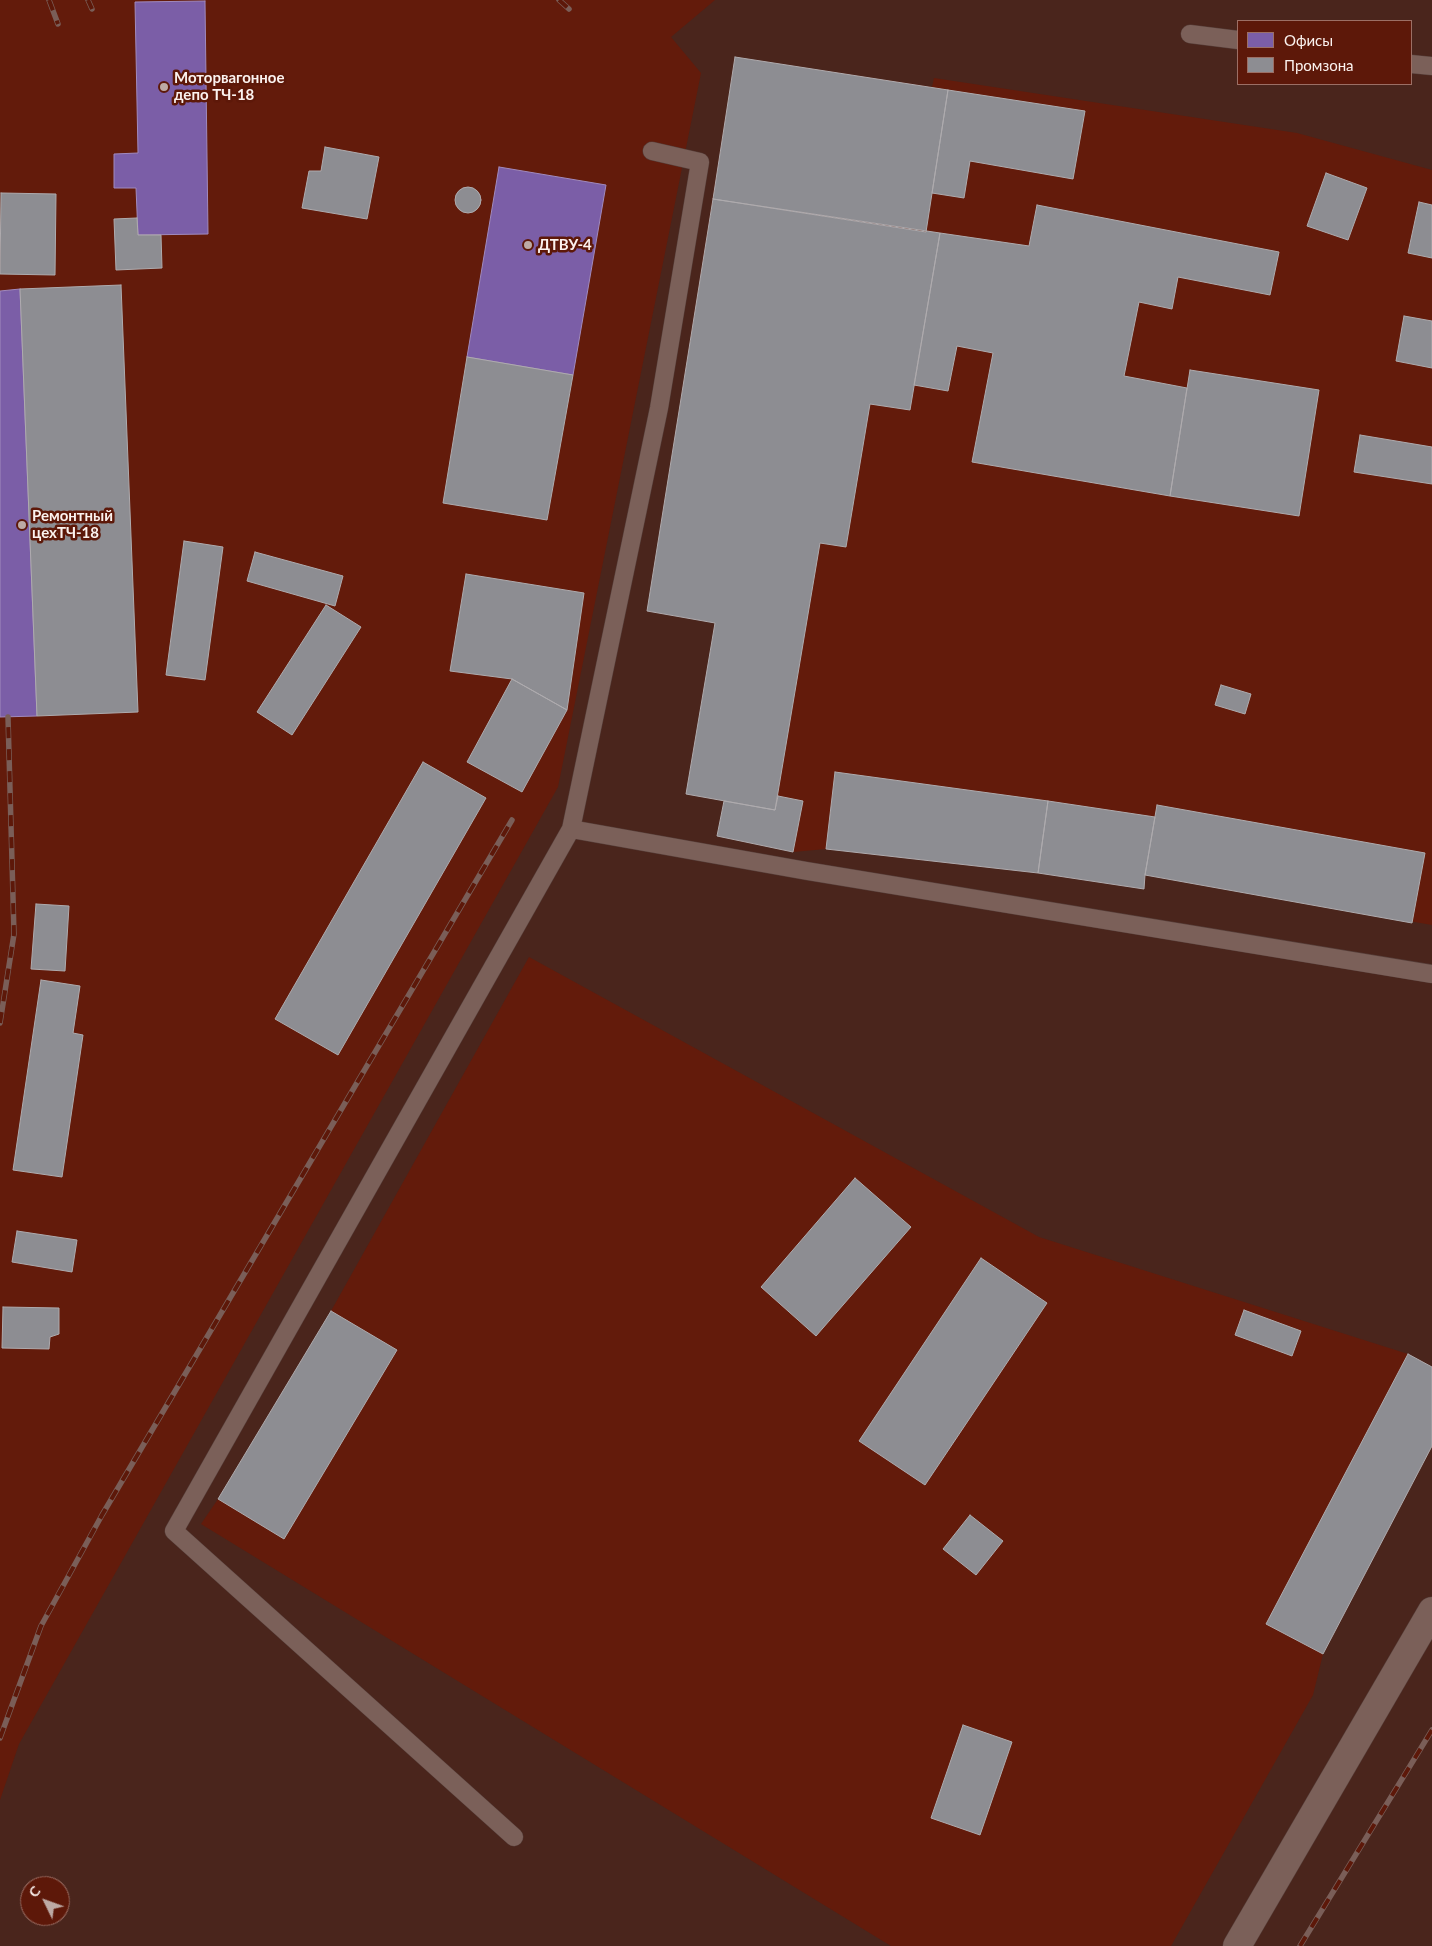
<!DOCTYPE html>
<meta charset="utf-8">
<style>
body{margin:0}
#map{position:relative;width:1432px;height:1946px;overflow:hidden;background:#4a251c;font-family:Lato,sans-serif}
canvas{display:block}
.legend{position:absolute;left:1237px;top:20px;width:175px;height:65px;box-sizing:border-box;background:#5d1809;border:1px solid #9c6f65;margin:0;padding:6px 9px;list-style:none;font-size:15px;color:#fbf2ef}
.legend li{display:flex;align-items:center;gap:10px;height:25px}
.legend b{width:25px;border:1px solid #9c6f65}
.north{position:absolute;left:20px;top:1876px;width:50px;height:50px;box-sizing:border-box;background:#5d1809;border:1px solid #9c6f65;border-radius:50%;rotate:312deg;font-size:14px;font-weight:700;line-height:20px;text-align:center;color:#fbf2ef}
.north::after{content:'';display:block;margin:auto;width:18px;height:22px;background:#bdaaa5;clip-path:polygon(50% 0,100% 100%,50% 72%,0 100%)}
</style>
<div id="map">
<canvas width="1432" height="1946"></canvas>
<ul class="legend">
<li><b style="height:14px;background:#7b5ea7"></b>Офисы</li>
<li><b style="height:14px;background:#8d8d92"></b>Промзона</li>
</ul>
<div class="north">С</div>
</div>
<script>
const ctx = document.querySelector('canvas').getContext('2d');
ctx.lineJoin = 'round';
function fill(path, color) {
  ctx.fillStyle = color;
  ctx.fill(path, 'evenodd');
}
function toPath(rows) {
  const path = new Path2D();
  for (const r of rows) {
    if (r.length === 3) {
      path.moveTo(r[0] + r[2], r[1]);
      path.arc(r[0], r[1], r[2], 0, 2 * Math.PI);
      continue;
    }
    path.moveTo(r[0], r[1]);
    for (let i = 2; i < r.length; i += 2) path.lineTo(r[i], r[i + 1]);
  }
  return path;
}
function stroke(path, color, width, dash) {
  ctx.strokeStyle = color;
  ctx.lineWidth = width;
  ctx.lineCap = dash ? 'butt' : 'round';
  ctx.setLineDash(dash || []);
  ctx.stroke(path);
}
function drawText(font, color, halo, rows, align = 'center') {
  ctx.font = font + ' Lato,sans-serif';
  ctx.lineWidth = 5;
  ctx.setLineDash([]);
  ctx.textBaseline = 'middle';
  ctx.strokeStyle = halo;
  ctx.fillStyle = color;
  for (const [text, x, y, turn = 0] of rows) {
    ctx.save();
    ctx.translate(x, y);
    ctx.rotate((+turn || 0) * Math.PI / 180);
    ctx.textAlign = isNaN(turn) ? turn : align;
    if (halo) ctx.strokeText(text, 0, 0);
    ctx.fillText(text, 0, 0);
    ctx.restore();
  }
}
fill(toPath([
 [0,0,715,0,671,37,701,73,558,787,19,1744,0,1800],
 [735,57,932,87,934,78,1297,133,1432,170,1432,925,1145,875,1144,889,1038,873,826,849,793,852,717,836,724,801,686,794,715,623,647,611],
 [529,957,1039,1237,1408,1354,1432,1367,1432,1446,1323,1654,1313,1695,1171,1946,891,1946,201,1524,218,1499,331,1311]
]), '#631b0b');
const offices = toPath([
 [205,1,208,234,138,235,136,188,114,188,114,154,138,153,135,2,205,1],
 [499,167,606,185,573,375,467,357,499,167],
 [20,289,37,716,0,717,0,291,20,289]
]);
fill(offices, '#7b5ea7');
stroke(offices, '#a18abd', 1);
const industry = toPath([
 [735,57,948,90,926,232,713,199,735,57],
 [948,90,1085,111,1073,179,970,161,964,198,932,193,948,90],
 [325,147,379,157,367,219,302,208,309,171,321,171,325,147],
 [1326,173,1367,188,1348,240,1307,226,1326,173],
 [468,200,13],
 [1,193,56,194,55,275,0,274,1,193],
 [713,199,940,233,910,410,870,404,846,547,820,543,775,810,686,794,715,623,647,611,713,199],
 [1419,202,1432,205,1432,258,1408,253,1419,202],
 [1037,205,1279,252,1270,295,1178,277,1172,309,1139,302,1124,376,1187,388,1170,496,972,462,993,353,957,346,948,391,914,385,940,233,1029,246,1037,205],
 [137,218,138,235,161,235,162,268,116,270,114,219,137,218],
 [121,285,138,712,37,716,20,289,121,285],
 [1404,316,1432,321,1432,368,1396,361,1404,316],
 [467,357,573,375,547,520,443,503,467,357],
 [1190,370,1319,390,1299,516,1170,496,1190,370],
 [1360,435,1432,447,1432,484,1354,472,1360,435],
 [184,541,223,547,205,680,166,675,184,541],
 [255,552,343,576,335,606,247,581,255,552],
 [466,574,584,593,567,710,512,679,450,671,466,574],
 [326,605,361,627,292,735,257,712,326,605],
 [512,679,567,710,522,792,467,762,512,679],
 [1221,685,1251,694,1245,714,1215,705,1221,685],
 [423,762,486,798,338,1055,275,1019,423,762],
 [835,772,1048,801,1038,873,826,849,835,772],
 [778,796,803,801,793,852,717,836,724,801,775,810,778,796],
 [1048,801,1155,817,1145,875,1144,889,1038,873,1048,801],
 [1157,805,1425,853,1412,923,1145,875,1157,805],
 [36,904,69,906,65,971,31,969,36,904],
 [41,980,80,986,73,1033,83,1035,62,1177,13,1170,41,980],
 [855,1178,911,1227,816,1336,761,1287,855,1178],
 [17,1231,77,1240,72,1272,12,1262,17,1231],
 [981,1258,1047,1303,925,1485,859,1441,981,1258],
 [3,1307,59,1308,59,1334,50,1337,49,1349,2,1348,3,1307],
 [1244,1310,1301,1331,1292,1356,1235,1335,1244,1310],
 [331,1311,397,1350,284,1539,218,1499,331,1311],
 [1408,1354,1432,1367,1432,1446,1323,1654,1266,1624,1408,1354],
 [970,1515,1003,1541,976,1575,943,1549,970,1515],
 [963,1725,1012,1742,980,1835,931,1818,963,1725]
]);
fill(industry, '#8d8d92');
stroke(industry, '#aeabae', 1);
const lane = toPath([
 [1190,34,1238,40],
 [1411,64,1432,66],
 [571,829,807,871,1432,974],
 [514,1837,174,1531,571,829,659,408,700,162,652,151]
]);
const street = toPath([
 [1237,1946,1432,1611]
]);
stroke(lane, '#563e39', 19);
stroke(street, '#563e39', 29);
stroke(lane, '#7b6059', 18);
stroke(street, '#7b6059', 28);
const rail = toPath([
 [49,0,58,24],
 [88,0,92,9],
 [559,0,569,9],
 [0,1023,14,934,8,717],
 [0,1738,41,1626,102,1515,512,820],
 [1300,1946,1432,1730]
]);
stroke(rail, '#7a5e58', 5.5);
stroke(rail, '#5d1809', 4, [11]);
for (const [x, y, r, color] of [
 [164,87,5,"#bdaaa5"],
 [528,245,5,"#bdaaa5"],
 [22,525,5,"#bdaaa5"]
]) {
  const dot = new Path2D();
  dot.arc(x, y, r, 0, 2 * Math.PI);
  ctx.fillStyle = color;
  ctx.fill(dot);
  stroke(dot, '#5d1809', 2);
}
drawText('bold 15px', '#fbf2ef', '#5d1809', [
 ["Моторвагонное",174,78],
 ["депо ТЧ-18",174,95],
 ["ДТВУ-4",538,245],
 ["Ремонтный",32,516],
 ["цехТЧ-18",32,533]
], 'left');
</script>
